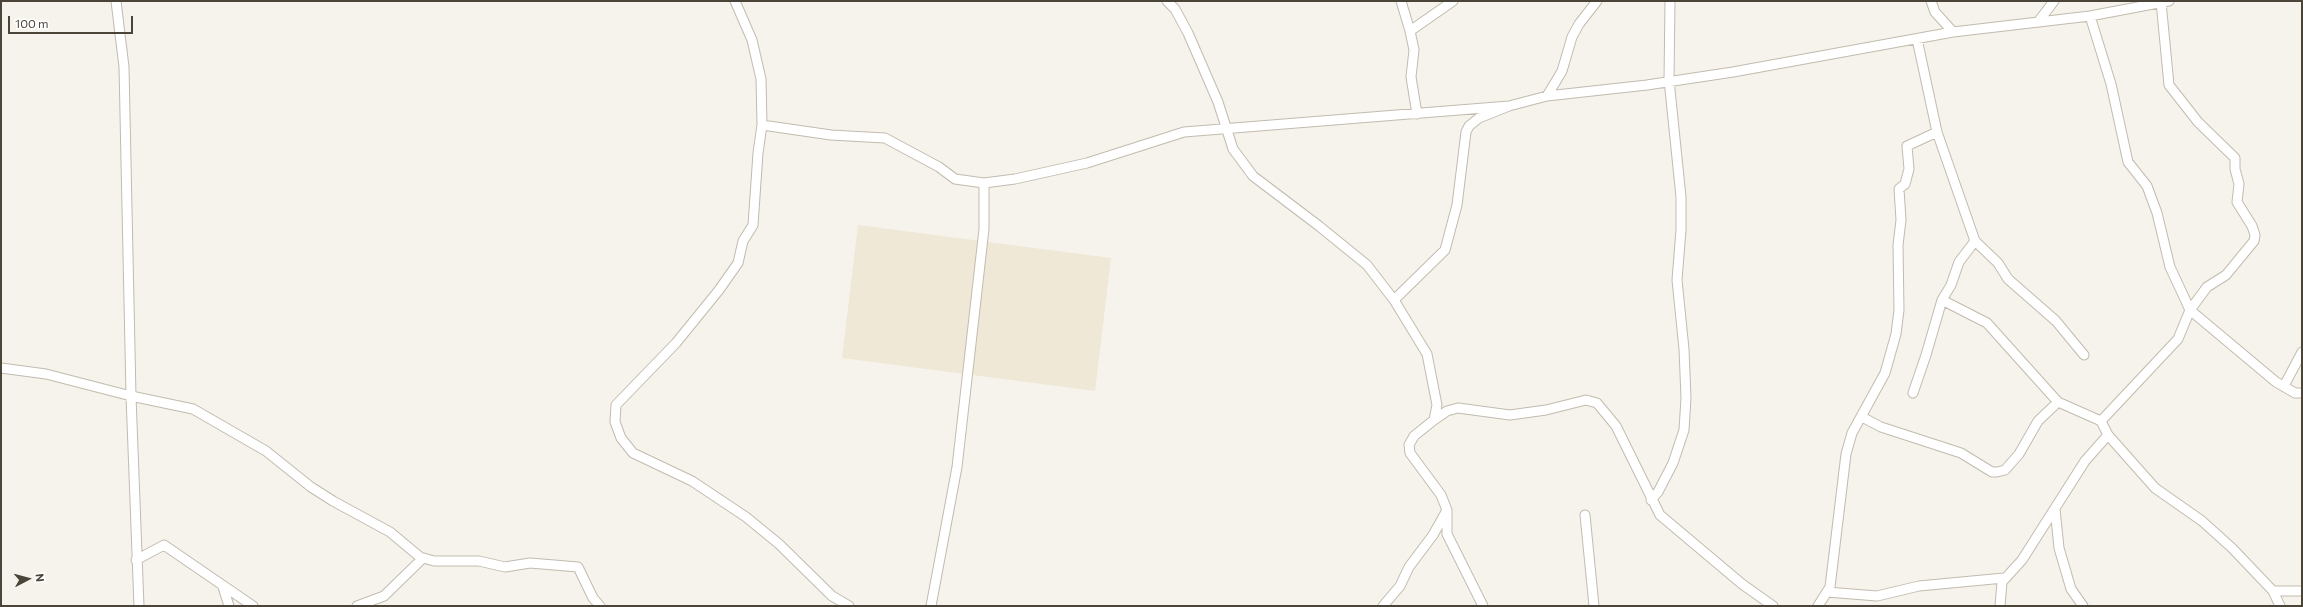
<!DOCTYPE html>
<style>
body{margin:0}
#map{position:relative;width:2303px;height:607px;overflow:hidden;background:#f6f3ec;font-family:Commissioner,sans-serif}
canvas{display:block}
.frame{position:absolute;inset:0;border:2px solid #4b4439;pointer-events:none}
.north{position:absolute;left:8px;top:559px;width:40px;height:40px;-webkit-text-stroke:3px #fff;paint-order:stroke;rotate:84deg;font-size:11px;font-weight:700;line-height:16px;text-align:center;color:#4b4439}
.north::after{content:'';display:block;margin:auto;width:14px;height:18px;background:#4b4439;clip-path:polygon(50% 0,100% 100%,50% 72%,0 100%)}
.scale{position:absolute;left:8px;top:16px;width:125px;height:18px;box-sizing:border-box;border:2px solid #4b4439;border-top:0;padding-left:5px;font-size:12px;line-height:14px;white-space:nowrap;color:#4b4439;-webkit-text-stroke:3px #fff;paint-order:stroke}
</style>
<div id="map">
<canvas width="2303" height="607"></canvas>
<div class="frame"></div>
<div class="north">N</div>
<div class="scale">100 m</div>
</div>
<script>
const ctx = document.querySelector('canvas').getContext('2d');
ctx.lineJoin = 'round';
function fill(path, color) {
  ctx.fillStyle = color;
  ctx.fill(path, 'evenodd');
}
function toPath(rows) {
  const path = new Path2D();
  for (const r of rows) {
    path.moveTo(r[0], r[1]);
    for (let i = 2; i < r.length; i += 2) path.lineTo(r[i], r[i + 1]);
  }
  return path;
}
function stroke(path, color, width, dash) {
  ctx.strokeStyle = color;
  ctx.lineWidth = width;
  ctx.lineCap = dash ? 'butt' : 'round';
  ctx.setLineDash(dash || []);
  ctx.stroke(path);
}
fill(toPath([
 [858,225,1111,258,1095,391,842,358]
]), '#efe8d6');
const minor = toPath([
 [116,1,124,67,131,396,139,606],
 [735,1,752,40,761,79,762,125,758,153,753,225,743,241,738,263,719,290,676,343,616,405,615,422,621,438,633,453,692,481,746,517,779,544,832,596,849,606],
 [1167,1,1175,9,1188,33,1218,102,1233,149,1253,176,1319,226,1367,265,1394,300,1427,354,1437,405,1434,420,1414,436,1409,445,1410,453,1441,495,1447,510,1447,534,1483,606],
 [1401,1,1410,31,1414,50,1411,77,1417,114],
 [2090,16,2111,84,2128,162,2147,186,2157,213,2170,267,2190,310,2276,382,2295,393,2302,393],
 [2038,22,2054,1],
 [1410,31,1453,1],
 [1953,32,2090,16,2169,1],
 [1917,39,1937,132,1975,241,1998,263,2008,279,2056,321,2084,355],
 [1547,96,1647,85,1733,72,1953,32,1935,12,1931,1],
 [762,125,831,135,885,138,939,167,955,179,984,183,1015,179,1087,163,1184,132,1509,106],
 [1394,300,1445,250,1457,205,1466,132,1469,126,1479,118,1509,106,1547,96,1562,71,1572,37,1579,24,1597,1],
 [1942,300,1987,323,2058,402,2101,421,2108,435,2155,488,2202,521,2232,548,2273,591,2280,606],
 [1,368,46,374,131,396,193,409,266,451,311,487,333,501,390,532,420,557,434,561,479,561,505,567,530,563,578,567,593,598,600,606],
 [2284,386,2302,352],
 [1913,393,1926,355,1942,300,1951,285,1959,262,1975,241],
 [1862,417,1881,427,1961,453,1992,472,1997,472,2005,470,2019,454,2038,421,2058,402],
 [1434,420,1447,411,1458,408,1510,415,1546,410,1586,400,1597,403,1616,426,1660,515,1742,584,1773,606],
 [2101,421,2178,339,2190,310,2207,287,2226,275,2254,241,2255,235,2252,226,2237,202,2239,184,2235,169,2235,158,2198,122,2169,85,2161,2],
 [1651,500,1658,492,1673,463,1684,430,1686,398,1684,349,1677,280,1681,230,1681,197,1669,80,1670,1],
 [2055,509,2059,548,2071,589,2083,606],
 [1585,515,1594,606],
 [136,560,164,545,253,606],
 [223,587,229,606],
 [2273,591,2302,591],
 [1827,592,1877,596,1919,586,2004,578],
 [357,606,384,596,423,558],
 [931,606,957,467,984,229,984,183],
 [1383,606,1400,586,1409,567,1433,535,1446,512],
 [1818,606,1830,587,1846,454,1852,433,1885,373,1896,334,1899,310,1898,245,1901,220,1899,189,1905,184,1909,169,1907,146,1937,132],
 [2000,606,2002,582,2022,560,2085,461,2108,435]
]);
stroke(minor, '#c2bbae', 11);
stroke(minor, '#fff', 9);
</script>
